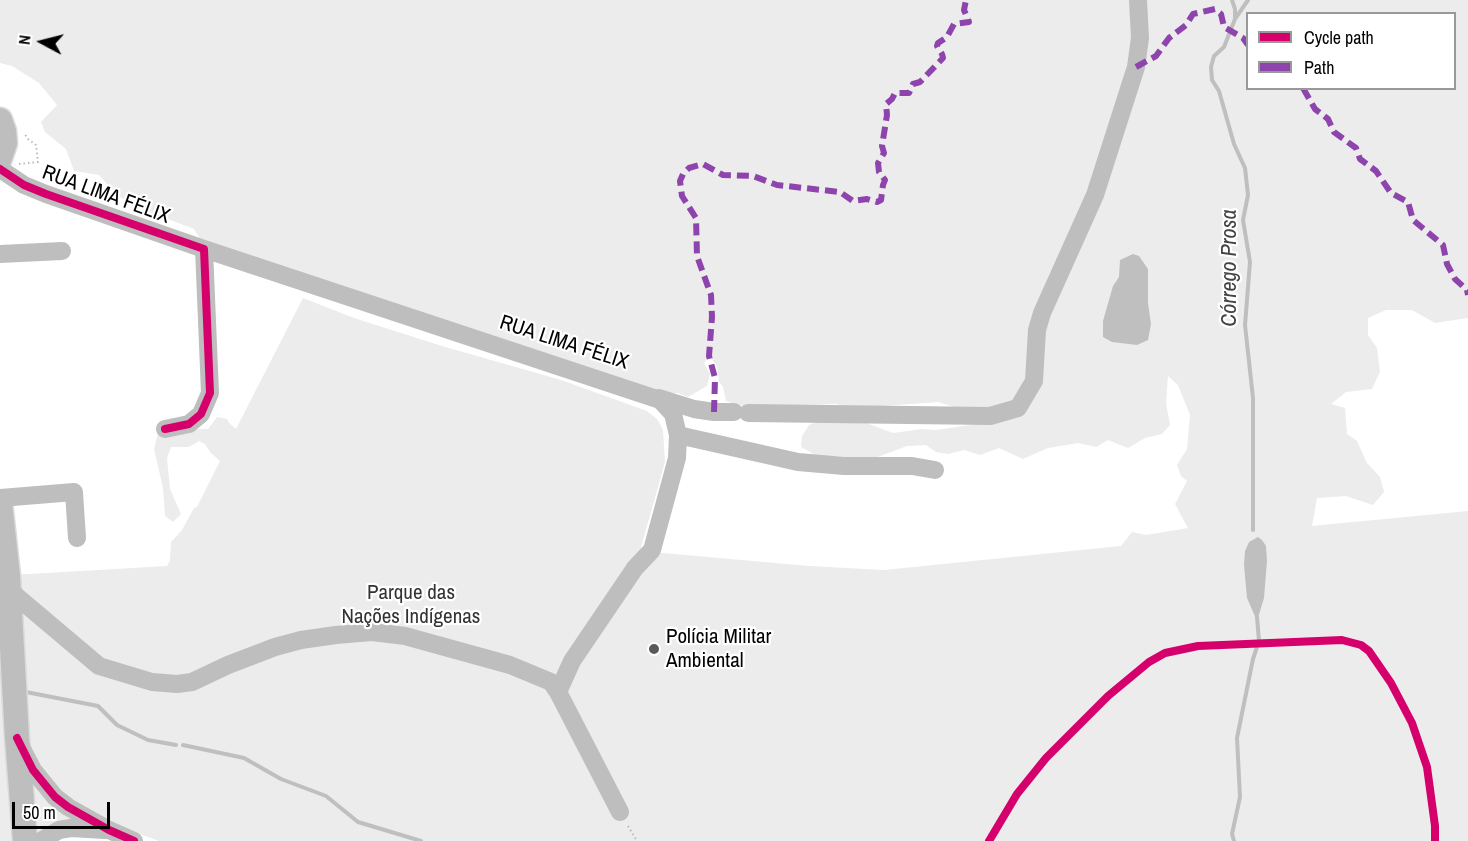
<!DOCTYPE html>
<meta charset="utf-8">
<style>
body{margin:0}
#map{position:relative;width:1468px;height:841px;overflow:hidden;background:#fff;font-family:"Archivo Narrow",sans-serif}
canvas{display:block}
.legend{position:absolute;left:1246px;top:12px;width:210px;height:78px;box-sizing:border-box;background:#fff;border:2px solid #999;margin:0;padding:8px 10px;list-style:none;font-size:18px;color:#000}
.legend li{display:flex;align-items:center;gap:12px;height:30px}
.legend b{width:30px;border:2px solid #999}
.north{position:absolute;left:12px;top:12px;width:60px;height:60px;-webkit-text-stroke:4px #fff;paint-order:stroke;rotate:277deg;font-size:16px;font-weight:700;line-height:24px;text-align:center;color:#000}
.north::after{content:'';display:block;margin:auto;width:21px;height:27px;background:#000;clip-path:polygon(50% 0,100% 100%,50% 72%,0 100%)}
.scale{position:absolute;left:12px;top:802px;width:98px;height:27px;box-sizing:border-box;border:3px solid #000;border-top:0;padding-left:8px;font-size:18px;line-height:21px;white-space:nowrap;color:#000;-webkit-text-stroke:4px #fff;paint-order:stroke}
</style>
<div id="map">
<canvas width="1468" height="841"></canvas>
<ul class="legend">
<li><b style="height:8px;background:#d6006c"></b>Cycle path</li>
<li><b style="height:8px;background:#8e44ad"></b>Path</li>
</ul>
<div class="north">N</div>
<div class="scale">50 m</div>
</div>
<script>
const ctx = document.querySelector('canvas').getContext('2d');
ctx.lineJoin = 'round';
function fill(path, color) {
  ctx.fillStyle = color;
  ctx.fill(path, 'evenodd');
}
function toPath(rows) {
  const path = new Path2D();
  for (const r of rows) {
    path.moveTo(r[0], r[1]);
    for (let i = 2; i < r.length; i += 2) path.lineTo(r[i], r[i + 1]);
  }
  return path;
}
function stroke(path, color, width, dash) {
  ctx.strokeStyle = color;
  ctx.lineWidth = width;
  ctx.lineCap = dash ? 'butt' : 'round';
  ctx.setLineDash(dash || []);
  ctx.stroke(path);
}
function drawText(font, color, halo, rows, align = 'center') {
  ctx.font = font + ' "Archivo Narrow",sans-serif';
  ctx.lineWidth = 4.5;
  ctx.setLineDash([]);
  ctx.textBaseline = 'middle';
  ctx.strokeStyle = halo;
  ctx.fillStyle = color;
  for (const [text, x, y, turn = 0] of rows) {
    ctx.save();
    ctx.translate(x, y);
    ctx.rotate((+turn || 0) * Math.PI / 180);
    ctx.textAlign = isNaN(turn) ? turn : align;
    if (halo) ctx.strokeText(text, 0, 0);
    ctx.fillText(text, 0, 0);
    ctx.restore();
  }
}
fill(toPath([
 [0,0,1468,0,1468,318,1435,323,1412,310,1386,310,1368,318,1368,335,1377,348,1380,372,1372,389,1346,392,1331,404,1345,408,1347,434,1357,441,1367,463,1380,477,1384,492,1373,505,1346,496,1317,498,1312,526,1468,511,1468,841,159,841,109,823,54,788,28,751,11,575,167,566,170,560,171,542,182,530,194,508,197,507,220,461,210,452,205,444,199,441,189,447,171,447,167,458,170,489,181,514,173,522,165,516,163,488,154,449,158,433,186,429,208,429,217,417,227,419,229,423,236,429,303,298,354,318,442,346,561,380,647,411,657,419,663,430,665,462,640,551,809,566,884,570,1121,546,1132,532,1146,535,1188,528,1175,504,1187,481,1181,476,1177,465,1187,449,1190,415,1178,385,1168,376,1166,403,1170,425,1162,434,1145,438,1128,448,1108,440,1096,447,1078,443,1048,448,1023,459,999,448,980,455,964,450,948,454,936,452,926,445,907,446,875,458,817,456,801,447,802,436,809,425,821,420,861,421,893,433,922,429,936,430,984,423,954,407,938,402,854,408,836,404,797,405,753,409,726,401,723,387,719,382,717,366,709,356,704,363,710,374,707,386,688,397,678,393,652,393,205,247,194,229,147,211,118,196,99,175,74,171,66,149,45,132,41,122,57,105,39,83,12,66,0,63],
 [1248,14,1454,14,1454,88,1248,88],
 [0,608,15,841,0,841],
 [24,767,91,826,37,837]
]), '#ececec');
fill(toPath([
 [1133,254,1139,256,1148,269,1148,303,1151,324,1148,340,1137,345,1112,342,1103,337,1103,321,1113,286,1119,277,1120,260],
 [1258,537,1262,540,1266,546,1267,561,1264,598,1257,621,1247,598,1244,565,1245,551,1249,542]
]), '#bfbfbf');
stroke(toPath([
 [1232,0,1235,9,1235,17],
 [1248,0,1235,19,1224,47,1214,56,1211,67,1212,80,1219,91,1234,144,1245,168,1248,195,1243,220,1250,262,1245,325,1253,398,1253,530],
 [26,692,98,706,117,725,148,740,176,745],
 [183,745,244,758,281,779,326,796,358,822,421,841],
 [1234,841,1232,834,1240,797,1237,738,1253,659,1259,641,1257,617]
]), '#bfbfbf', 4);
const major = toPath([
 [0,120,4,131,5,143,0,158],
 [0,503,8,576,17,738,25,841]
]);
stroke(major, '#dbdbdb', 27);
stroke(toPath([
 [19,164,38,162,36,145,28,139,24,133],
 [628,826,637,841]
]), '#b9b9b9', 2, [1.5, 3]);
stroke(toPath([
 [0,169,24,185,46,194,204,249,660,400,673,414,678,435,677,458,652,550,635,568,572,661,558,692,620,812],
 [0,254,62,251],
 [659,398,694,409,714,412,734,412],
 [748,413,990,416,1018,408,1034,381,1037,330,1042,313,1095,195,1136,67,1140,38,1138,0],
 [165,429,189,424,201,414,210,393,204,249],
 [678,435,798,462,844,466,912,466,935,470],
 [0,498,74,492,77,538],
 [9,590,99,666,152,682,177,684,192,682,228,665,275,647,301,640,336,635,372,632,405,636,510,665,551,682,558,692],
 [20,745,33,770,55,797,68,807,109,830,134,841],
 [41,841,59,830,71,828,105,830]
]), '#bebebe', 18);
stroke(major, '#bebebe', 24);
stroke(toPath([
 [1136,67,1156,56,1169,38,1186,25,1193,14,1215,9,1221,14,1224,27,1243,38,1248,45],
 [1303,88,1315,109,1328,119,1334,132,1356,148,1360,159,1376,171,1391,193,1408,202,1413,220,1443,245,1447,264,1455,279,1467,290,1468,295],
 [714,412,715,378,709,356,712,317,711,295,697,256,696,218,682,196,680,181,683,174,689,168,703,164,723,175,753,176,777,185,840,192,853,201,867,199,877,202,881,200,883,185,885,180,879,172,878,163,884,153,882,146,887,115,886,104,892,99,895,93,909,93,913,84,920,82,943,58,942,54,937,46,938,43,947,37,954,24,969,22,964,10,966,0]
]), '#8e44ad', 6, [12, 6]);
stroke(toPath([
 [0,169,24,185,46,194,204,249,210,393,201,414,189,424,165,429],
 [17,738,33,770,55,797,68,807,109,830,134,841],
 [989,841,1017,794,1046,758,1108,696,1149,662,1165,653,1198,646,1342,640,1361,645,1369,651,1391,683,1412,723,1427,767,1435,826,1435,841]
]), '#d6006c', 8);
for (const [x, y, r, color] of [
 [654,649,6,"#595959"]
]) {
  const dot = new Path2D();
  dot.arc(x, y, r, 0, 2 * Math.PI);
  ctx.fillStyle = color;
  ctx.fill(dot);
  stroke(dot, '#fff', 2);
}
drawText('21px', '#000', '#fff', [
 ["RUA LIMA FÉLIX",106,195,20],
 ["RUA LIMA FÉLIX",564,343,18]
]);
drawText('21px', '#333', '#fff', [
 ["Parque das",411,593],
 ["Nações Indígenas",411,617]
]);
drawText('21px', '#000', '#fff', [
 ["Polícia Militar",666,637],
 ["Ambiental",666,661]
], 'left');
drawText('italic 22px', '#444', '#fff', [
 ["Córrego Prosa",1230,268,-90]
]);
</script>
